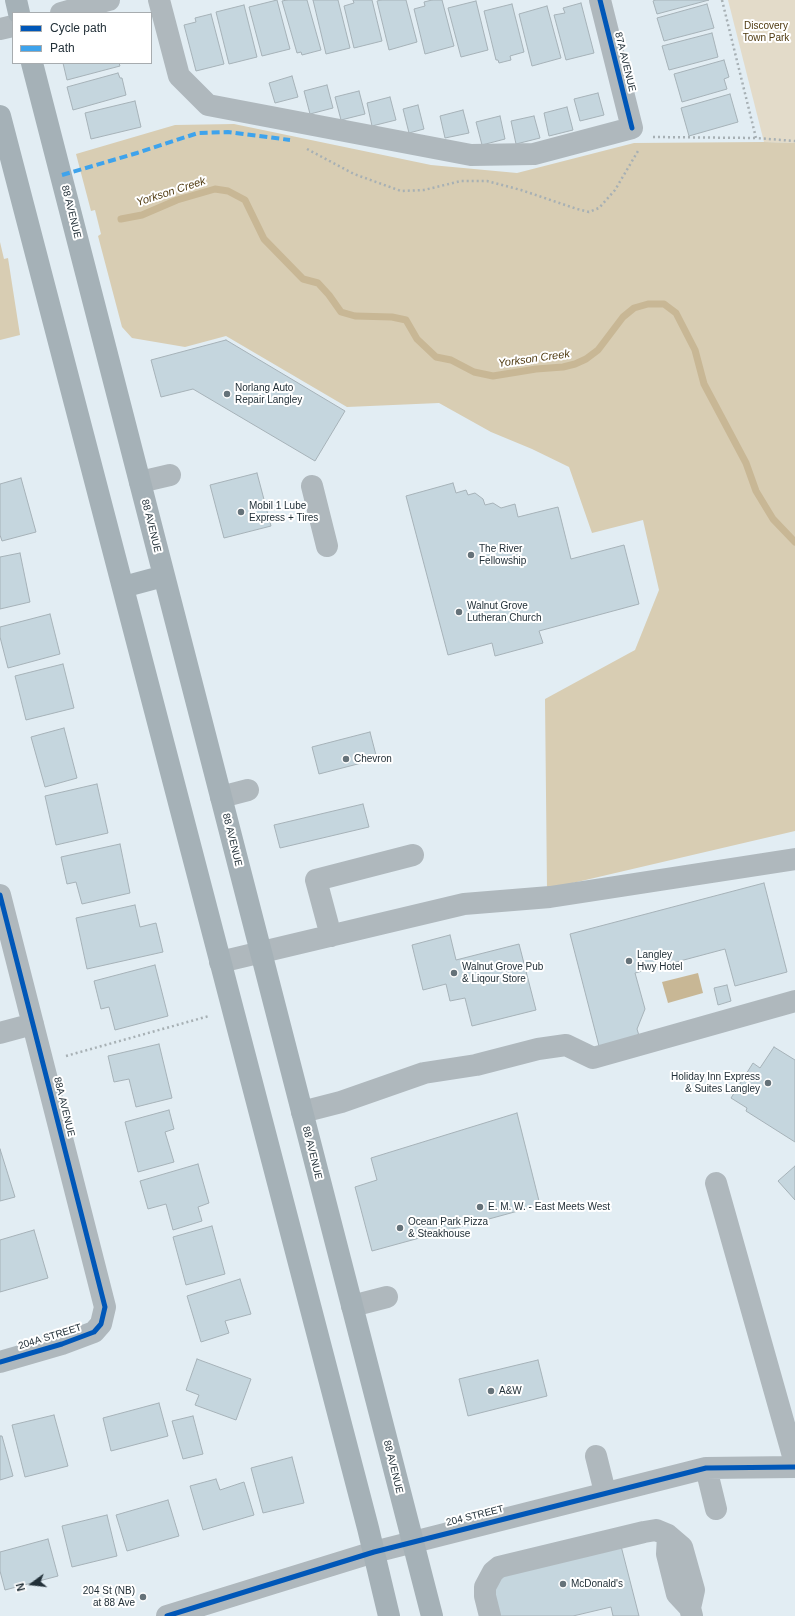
<!DOCTYPE html>
<style>
body{margin:0}
#map{position:relative;width:795px;height:1616px;overflow:hidden;background:#e2edf3;font-family:Arial,sans-serif}
canvas{display:block}
.legend{position:absolute;left:12px;top:12px;width:140px;height:52px;box-sizing:border-box;background:#fff;border:1px solid #a7acaf;margin:0;padding:5px 7px;list-style:none;font-size:12px;color:#223038}
.legend li{display:flex;align-items:center;gap:8px;height:20px}
.legend b{width:20px;border:1px solid #a7acaf}
.north{position:absolute;left:12px;top:1564px;width:40px;height:40px;-webkit-text-stroke:3px #fff;paint-order:stroke;rotate:255deg;font-size:11px;font-weight:700;line-height:16px;text-align:center;color:#223038}
.north::after{content:'';display:block;margin:auto;width:14px;height:18px;background:#223038;clip-path:polygon(50% 0,100% 100%,50% 72%,0 100%)}
</style>
<div id="map">
<canvas width="795" height="1616"></canvas>
<ul class="legend">
<li><b style="height:5px;background:#0057b8"></b>Cycle path</li>
<li><b style="height:5px;background:#3ea3ec"></b>Path</li>
</ul>
<div class="north">N</div>
</div>
<script>
const ctx = document.querySelector('canvas').getContext('2d');
ctx.lineJoin = 'round';
function fill(path, color) {
  ctx.fillStyle = color;
  ctx.fill(path, 'evenodd');
}
function toPath(rows) {
  const path = new Path2D();
  for (const r of rows) {
    path.moveTo(r[0], r[1]);
    for (let i = 2; i < r.length; i += 2) path.lineTo(r[i], r[i + 1]);
  }
  return path;
}
function stroke(path, color, width, dash) {
  ctx.strokeStyle = color;
  ctx.lineWidth = width;
  ctx.lineCap = dash ? 'butt' : 'round';
  ctx.setLineDash(dash || []);
  ctx.stroke(path);
}
function drawText(font, color, halo, rows, align = 'center') {
  ctx.font = font + ' Arial,sans-serif';
  ctx.lineWidth = 4;
  ctx.setLineDash([]);
  ctx.textBaseline = 'middle';
  ctx.strokeStyle = halo;
  ctx.fillStyle = color;
  for (const [text, x, y, turn = 0] of rows) {
    ctx.save();
    ctx.translate(x, y);
    ctx.rotate((+turn || 0) * Math.PI / 180);
    ctx.textAlign = isNaN(turn) ? turn : align;
    if (halo) ctx.strokeText(text, 0, 0);
    ctx.fillText(text, 0, 0);
    ctx.restore();
  }
}
fill(toPath([
 [728,0,795,0,795,143,764,142]
]), '#e3dbc9');
fill(toPath([
 [234,124,431,165,517,173,634,143,764,142,795,143,795,831,547,889,545,699,635,650,659,590,643,520,592,533,569,467,532,449,491,432,439,403,347,407,226,336,185,347,132,338,122,327,98,236,101,234,95,210,91,211,76,154,175,125],
 [0,242,4,259,8,258,20,335,0,340]
]), '#d8cdb3');
fill(toPath([
 [698,973,703,993,668,1003,662,982]
]), '#c8b795');
stroke(toPath([
 [121,219,142,215,177,200,215,189,228,191,245,200,264,239,303,279,318,283,329,295,341,312,355,316,392,317,406,320,417,339,436,357,451,360,474,372,493,376,536,369,563,367,575,364,586,359,598,350,623,317,634,308,648,304,664,304,676,313,695,350,704,384,746,463,756,491,773,519,795,542]
]), '#c8b795', 7);
const building = toPath([
 [277,0,290,49,262,56,249,7,277,0],
 [287,0,307,0,321,50,302,55,301,52,297,53,282,1,287,0],
 [313,0,338,0,350,48,326,54,313,0],
 [353,0,372,0,382,41,354,48,344,6,354,3,353,0],
 [381,0,406,0,417,42,389,50,377,1,381,0],
 [432,0,442,0,454,46,425,54,414,9,425,6,424,2,432,0],
 [655,0,709,0,657,14,653,1,655,0],
 [476,1,488,50,461,57,448,8,476,1],
 [581,3,594,53,566,60,554,15,565,13,563,8,581,3],
 [512,4,524,52,510,56,511,60,499,63,498,60,496,60,484,11,512,4],
 [707,4,714,28,664,41,657,18,707,4],
 [244,5,257,57,229,64,216,12,244,5],
 [547,6,561,58,532,66,519,14,547,6],
 [211,14,224,64,196,71,184,25,196,22,195,18,211,14],
 [712,33,718,57,669,70,662,46,712,33],
 [724,60,729,77,724,79,727,89,682,102,674,74,724,60],
 [63,63,119,63,120,66,67,80,63,63],
 [118,73,120,78,122,78,126,95,73,110,67,87,118,73],
 [292,76,298,97,275,103,269,83,292,76],
 [327,85,333,108,310,114,304,91,327,85],
 [359,91,365,114,341,120,335,97,359,91],
 [598,93,604,115,580,121,574,99,598,93],
 [730,94,738,122,689,136,681,108,730,94],
 [390,97,396,120,372,126,367,103,390,97],
 [135,101,141,127,91,139,85,113,135,101],
 [418,105,424,129,409,133,403,109,418,105],
 [567,107,573,130,549,136,544,113,567,107],
 [463,110,469,133,445,138,440,116,463,110],
 [500,116,505,139,482,145,476,122,500,116],
 [534,116,540,138,516,144,511,121,534,116],
 [226,340,345,411,315,461,193,389,161,397,151,360,226,340],
 [257,473,271,526,224,538,210,485,257,473],
 [21,478,36,532,2,541,0,535,0,484,21,478],
 [453,483,456,493,466,490,468,495,475,493,483,499,485,505,493,503,501,508,515,504,518,517,558,507,571,559,624,545,639,604,539,631,543,643,495,656,492,643,448,655,406,496,453,483],
 [20,553,30,602,0,609,0,557,20,553],
 [50,614,60,654,8,668,0,637,0,627,50,614],
 [63,664,74,708,26,720,15,676,63,664],
 [64,728,77,778,45,787,31,737,64,728],
 [370,732,377,759,319,774,312,747,370,732],
 [97,784,108,833,56,845,45,796,97,784],
 [363,804,369,827,280,848,274,825,363,804],
 [120,844,130,893,82,904,76,882,67,884,61,857,120,844],
 [764,883,787,972,735,986,725,949,635,973,645,1009,637,1029,640,1039,600,1050,570,934,764,883],
 [135,905,140,927,156,923,163,952,87,969,76,918,135,905],
 [450,935,456,960,519,944,536,1010,472,1026,465,998,450,1001,446,984,423,990,412,945,450,935],
 [155,965,168,1016,115,1030,109,1007,101,1009,94,981,155,965],
 [727,985,731,1001,718,1005,714,988,727,985],
 [159,1044,172,1098,136,1107,129,1079,114,1082,108,1056,159,1044],
 [774,1047,795,1060,795,1142,746,1111,747,1108,731,1098,753,1063,760,1068,774,1047],
 [169,1110,174,1129,165,1132,174,1162,138,1172,125,1122,169,1110],
 [517,1113,540,1205,372,1251,355,1187,377,1180,371,1158,517,1113],
 [0,1149,15,1197,0,1201,0,1149],
 [198,1164,209,1203,198,1207,202,1221,173,1230,166,1204,148,1209,140,1181,198,1164],
 [795,1166,795,1200,778,1181,795,1166],
 [212,1226,225,1274,186,1285,173,1237,212,1226],
 [34,1230,48,1278,0,1292,0,1240,34,1230],
 [240,1279,251,1314,225,1321,229,1333,201,1342,187,1296,240,1279],
 [197,1359,251,1379,236,1420,195,1405,199,1395,186,1390,197,1359],
 [538,1360,547,1396,468,1416,459,1379,538,1360],
 [159,1403,168,1436,111,1451,103,1418,159,1403],
 [54,1415,68,1466,25,1477,12,1425,54,1415],
 [193,1416,203,1454,183,1459,172,1421,193,1416],
 [0,1436,2,1436,13,1476,0,1480,0,1436],
 [292,1457,304,1503,263,1513,251,1468,292,1457],
 [216,1479,220,1490,244,1482,254,1515,203,1530,190,1486,216,1479],
 [168,1500,179,1536,127,1551,116,1515,168,1500],
 [107,1515,117,1556,72,1567,62,1526,107,1515],
 [48,1539,58,1576,5,1590,0,1571,0,1552,48,1539],
 [620,1542,639,1616,613,1616,611,1607,573,1616,496,1616,491,1592,500,1577,620,1542]
]);
fill(building, '#c5d6de');
stroke(building, '#a6b2b8', 1);
stroke(toPath([
 [722,0,756,138,795,141],
 [653,137,756,138],
 [307,149,354,174,401,191,424,190,461,181,487,181,521,190,577,209,589,212,599,208,615,190,638,151],
 [66,1056,209,1016]
]), '#a7b0b4', 2.5, [2, 3]);
stroke(toPath([
 [159,0,179,76,208,105,471,155,534,154,632,128,600,0],
 [61,13,109,0],
 [0,29,13,26],
 [140,482,170,475],
 [312,486,327,546],
 [221,797,248,790],
 [0,895,105,1307,101,1324,94,1332,62,1344,0,1362],
 [331,936,316,880,413,855],
 [220,962,464,904,550,897,795,859],
 [0,1033,33,1024],
 [302,1112,341,1102,424,1073,476,1065,538,1049,566,1045,593,1058,795,1001],
 [716,1183,795,1463],
 [352,1306,387,1297],
 [596,1456,605,1492],
 [706,1468,716,1509],
 [668,1535,667,1554,677,1594,690,1608,692,1616],
 [167,1616,374,1552,706,1468,795,1467],
 [490,1616,485,1596,485,1587,493,1572,499,1567,644,1532,656,1530,668,1535,682,1547,694,1590,690,1608]
]), '#afb8bd', 22);
stroke(toPath([
 [16,0,19,13],
 [32,63,432,1616],
 [0,116,368,1528,389,1616],
 [123,587,164,576]
]), '#a5b1b7', 22);
stroke(toPath([
 [62,175,137,153,198,133,228,132,290,140]
]), '#3ea3ec', 4, [8, 4]);
stroke(toPath([
 [600,0,632,128],
 [0,895,105,1307,101,1324,94,1332,62,1344,0,1362],
 [167,1616,374,1552,706,1468,795,1467]
]), '#0057b8', 5);
for (const [x, y, r, color] of [
 [227,394,4,"#657279"],
 [241,512,4,"#657279"],
 [471,555,4,"#657279"],
 [459,612,4,"#657279"],
 [346,759,4,"#657279"],
 [629,961,4,"#657279"],
 [454,973,4,"#657279"],
 [768,1083,4,"#657279"],
 [480,1207,4,"#657279"],
 [400,1228,4,"#657279"],
 [491,1391,4,"#657279"],
 [563,1584,4,"#657279"],
 [143,1597,4,"#657279"]
]) {
  const dot = new Path2D();
  dot.arc(x, y, r, 0, 2 * Math.PI);
  ctx.fillStyle = color;
  ctx.fill(dot);
  stroke(dot, '#fff', 1.5);
}
drawText('10px', '#4f3a10', '#fff', [
 ["Discovery",766,26],
 ["Town Park",766,38]
]);
drawText('10px', '#223038', '#fff', [
 ["87A AVENUE",625,62,76],
 ["88 AVENUE",71,212,76],
 ["88 AVENUE",151,526,76],
 ["88 AVENUE",232,840,76],
 ["88A AVENUE",64,1107,76],
 ["88 AVENUE",312,1153,76],
 ["204A STREET",50,1337,-17],
 ["88 AVENUE",393,1467,76],
 ["204 STREET",475,1516,-14]
]);
drawText('10px', '#223038', '#fff', [
 ["Norlang Auto",235,388],
 ["Repair Langley",235,400],
 ["Mobil 1 Lube",249,506],
 ["Express + Tires",249,518],
 ["The River",479,549],
 ["Fellowship",479,561],
 ["Walnut Grove",467,606],
 ["Lutheran Church",467,618],
 ["Chevron",354,759],
 ["Langley",637,955],
 ["Hwy Hotel",637,967],
 ["Walnut Grove Pub",462,967],
 ["& Liqour Store",462,979],
 ["Holiday Inn Express",760,1077,"right"],
 ["& Suites Langley",760,1089,"right"],
 ["E. M. W. - East Meets West",488,1207],
 ["Ocean Park Pizza",408,1222],
 ["& Steakhouse",408,1234],
 ["A&W",499,1391],
 ["McDonald's",571,1584],
 ["204 St (NB)",135,1591,"right"],
 ["at 88 Ave",135,1603,"right"]
], 'left');
drawText('italic 11px', '#523d14', '#fff', [
 ["Yorkson Creek",171,192,-18],
 ["Yorkson Creek",534,359,-8]
]);
</script>
